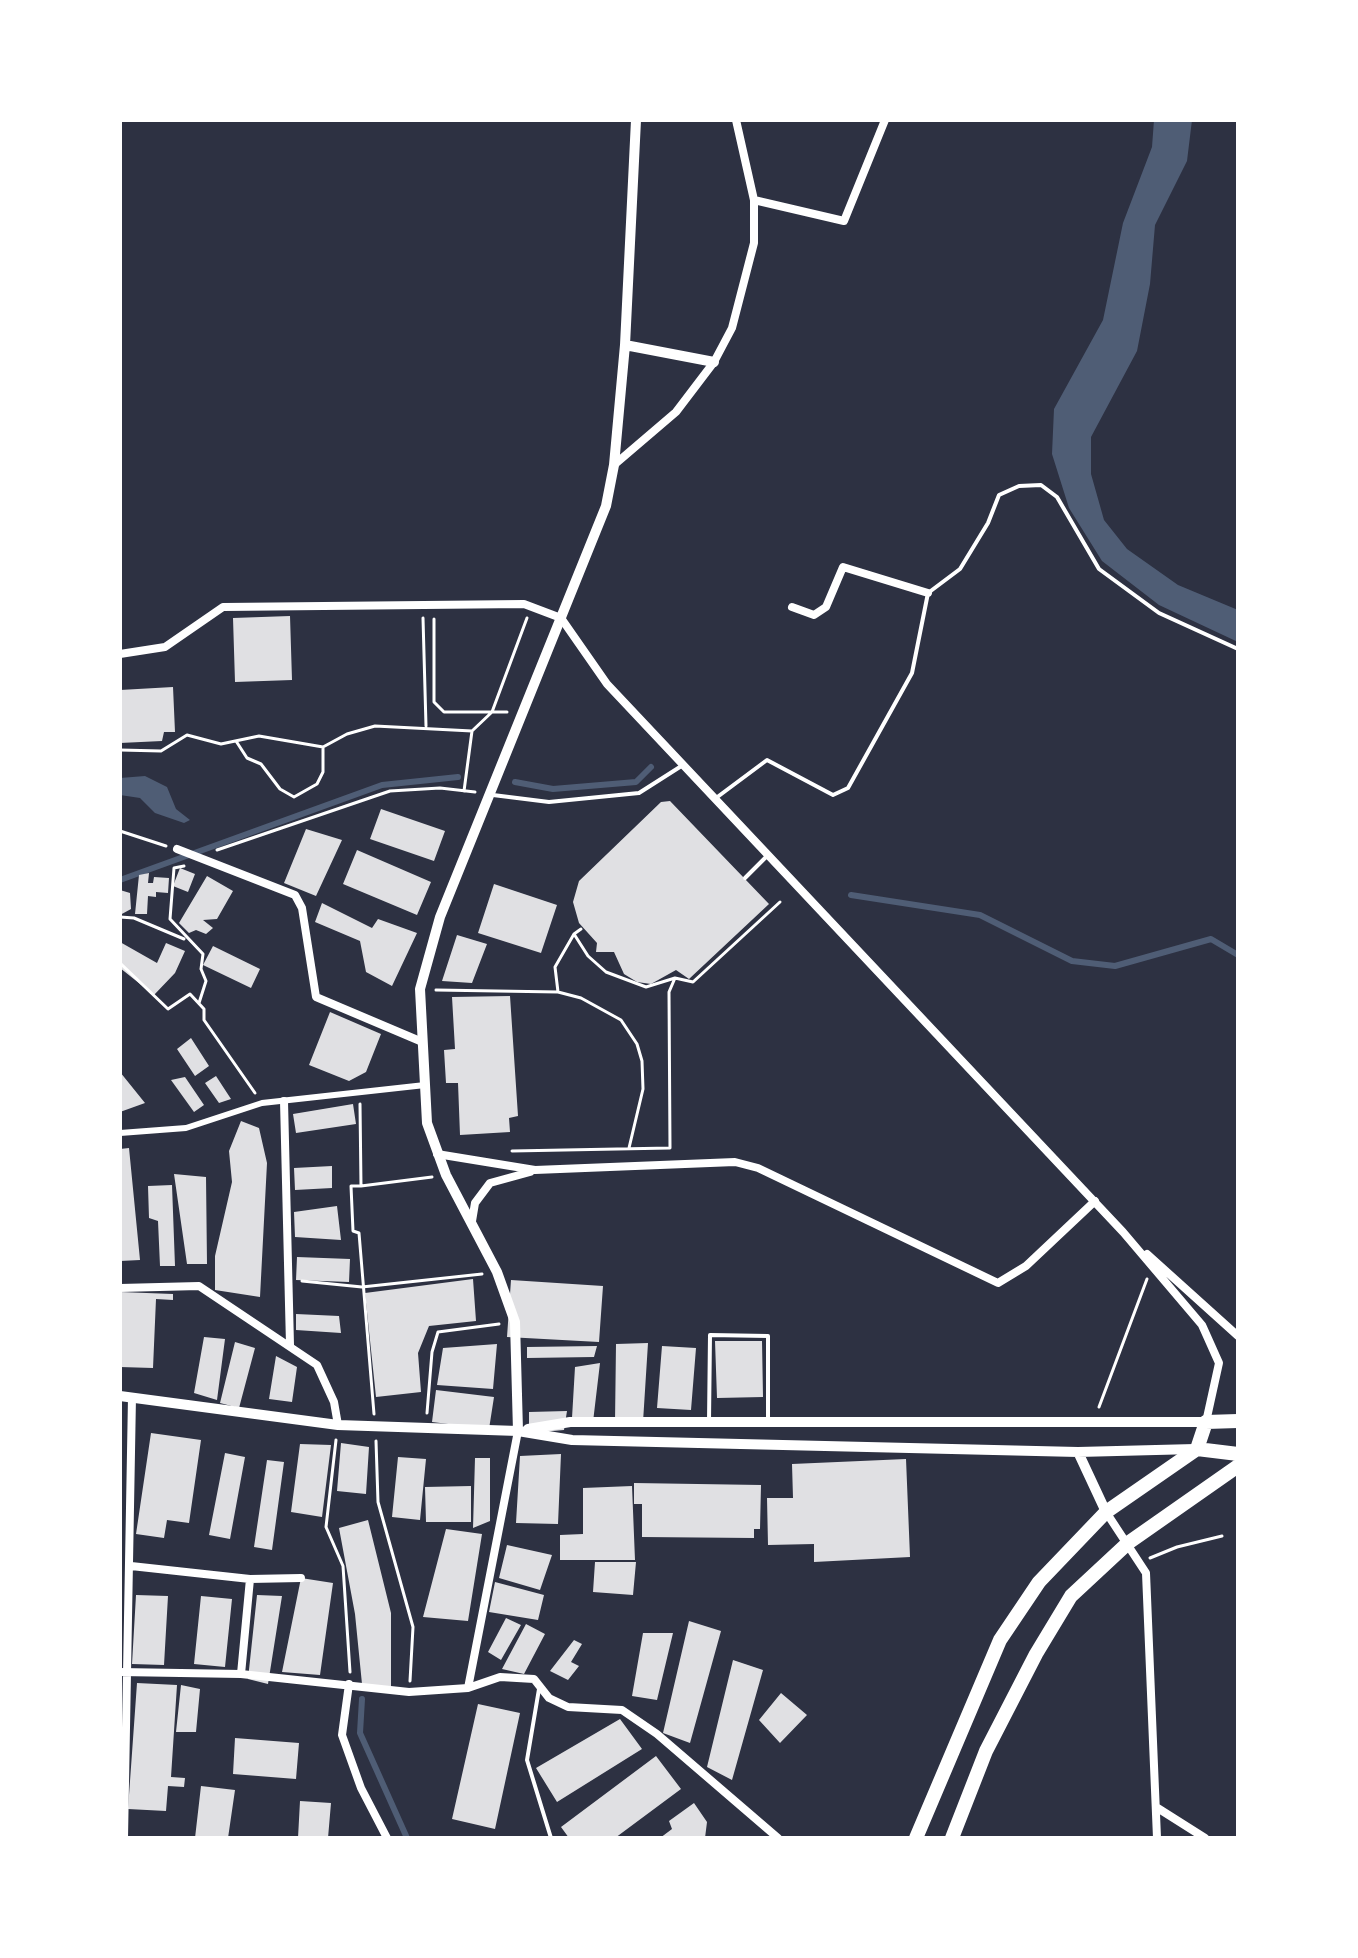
<!DOCTYPE html>
<style>
body{margin:0}
#map{position:relative;width:1358px;height:1958px;overflow:hidden;background:#2d3142;font-family:"PT Sans Narrow",sans-serif}
canvas{display:block}
.frame{position:absolute;inset:0;border:122px solid #fff;pointer-events:none}
</style>
<div id="map">
<canvas width="1358" height="1958"></canvas>
<div class="frame"></div>
</div>
<script>
const ctx = document.querySelector('canvas').getContext('2d');
ctx.lineJoin = 'round';
function fill(path, color) {
  ctx.fillStyle = color;
  ctx.fill(path, 'evenodd');
}
function toPath(rows) {
  const path = new Path2D();
  for (const r of rows) {
    path.moveTo(r[0], r[1]);
    for (let i = 2; i < r.length; i += 2) path.lineTo(r[i], r[i + 1]);
  }
  return path;
}
function stroke(path, color, width, dash) {
  ctx.strokeStyle = color;
  ctx.lineWidth = width;
  ctx.lineCap = dash ? 'butt' : 'round';
  ctx.setLineDash(dash || []);
  ctx.stroke(path);
}
fill(toPath([
 [1154,120,1192,120,1187,161,1155,225,1150,284,1137,351,1091,437,1091,474,1104,520,1127,549,1178,585,1238,610,1238,642,1159,605,1102,561,1069,508,1052,454,1054,409,1103,320,1123,223,1152,147],
 [145,776,167,787,176,809,190,820,184,823,155,813,140,798,120,795,120,778]
]), '#4f5d75');
stroke(toPath([
 [515,782,553,789,636,782,651,767],
 [120,880,382,785,458,777],
 [851,895,980,915,1072,961,1115,966,1211,939,1238,955],
 [362,1699,360,1733,407,1838]
]), '#4f5d75', 6);
fill(toPath([
 [290,616,292,680,235,682,233,618],
 [173,687,175,732,164,732,162,741,120,743,120,690],
 [670,801,769,904,689,979,676,970,651,984,637,982,624,974,614,952,596,952,597,943,579,923,573,902,579,881,661,802],
 [381,809,445,831,434,861,370,839],
 [306,829,342,840,316,896,284,883],
 [357,850,431,882,417,915,343,884],
 [180,868,195,874,188,892,173,886],
 [149,873,148,883,153,883,154,877,169,878,168,893,156,892,156,897,148,896,147,914,135,914,139,875],
 [207,876,233,891,217,919,203,920,213,928,206,934,196,930,189,933,179,923],
 [494,884,557,905,541,953,478,933],
 [120,890,130,893,131,909,120,915],
 [322,903,372,928,378,919,417,933,392,986,366,972,360,941,315,922],
 [457,935,487,944,472,983,442,981],
 [120,942,157,963,166,943,185,951,175,973,154,995,120,968],
 [213,946,260,969,251,988,203,965],
 [510,996,518,1116,509,1118,510,1132,460,1135,458,1083,446,1083,444,1050,455,1049,452,997],
 [330,1012,381,1034,366,1072,349,1081,309,1065],
 [191,1038,209,1066,195,1076,177,1049],
 [120,1072,145,1103,120,1112],
 [216,1076,231,1099,219,1103,205,1083],
 [185,1077,204,1105,194,1112,171,1080],
 [353,1104,356,1124,296,1133,293,1114],
 [241,1121,259,1128,267,1163,260,1297,215,1290,215,1256,232,1182,229,1151],
 [129,1148,140,1260,120,1261,120,1149],
 [332,1166,332,1188,295,1190,294,1168],
 [174,1174,206,1177,207,1264,187,1264],
 [172,1185,175,1266,160,1266,158,1221,149,1218,148,1186],
 [337,1206,341,1240,295,1237,294,1212],
 [297,1257,350,1259,349,1282,296,1280],
 [473,1279,476,1321,429,1326,418,1353,421,1392,376,1397,365,1293],
 [511,1280,603,1286,599,1342,507,1337],
 [120,1292,173,1294,173,1300,156,1299,153,1368,120,1367],
 [296,1314,339,1316,341,1333,296,1330],
 [204,1337,225,1339,217,1400,194,1393],
 [715,1341,762,1341,763,1397,717,1398],
 [235,1342,255,1348,239,1408,220,1403],
 [648,1343,643,1422,615,1422,616,1344],
 [497,1344,493,1389,437,1385,443,1348],
 [597,1346,594,1357,527,1358,527,1347],
 [662,1346,696,1348,691,1410,657,1408],
 [276,1356,297,1367,292,1402,269,1399],
 [600,1363,593,1422,572,1418,575,1367],
 [436,1390,494,1397,489,1429,432,1422],
 [567,1411,564,1430,529,1433,529,1412],
 [151,1433,201,1440,189,1523,167,1520,164,1538,136,1534],
 [341,1443,369,1447,366,1494,337,1491],
 [300,1444,331,1445,322,1517,291,1512],
 [225,1453,245,1457,230,1539,209,1535],
 [561,1454,558,1524,516,1523,520,1456],
 [398,1457,426,1459,420,1520,392,1517],
 [475,1458,490,1458,490,1521,473,1528],
 [906,1459,910,1557,814,1562,814,1544,768,1545,767,1498,793,1498,792,1464],
 [267,1460,284,1462,272,1550,254,1547],
 [634,1483,761,1485,760,1529,754,1529,754,1538,642,1537,642,1504,634,1504],
 [471,1486,471,1522,426,1522,425,1487],
 [632,1486,635,1560,560,1560,560,1535,583,1534,583,1488],
 [368,1520,391,1613,391,1690,362,1684,355,1614,339,1528],
 [446,1529,482,1534,468,1621,423,1617],
 [507,1545,552,1555,540,1590,499,1578],
 [595,1562,636,1562,633,1595,593,1592],
 [301,1578,333,1583,320,1675,282,1672],
 [495,1582,544,1595,538,1620,489,1612],
 [136,1595,168,1596,164,1665,132,1664],
 [257,1595,282,1596,268,1684,248,1679],
 [201,1596,232,1599,225,1667,194,1664],
 [506,1618,521,1625,501,1660,488,1652],
 [689,1621,721,1631,690,1743,663,1733],
 [526,1624,545,1634,524,1674,502,1669],
 [643,1633,673,1633,657,1700,632,1696],
 [574,1640,582,1644,571,1662,579,1666,568,1680,550,1671],
 [733,1660,763,1670,732,1780,707,1767],
 [137,1683,177,1685,171,1777,185,1778,184,1787,168,1786,166,1811,128,1809],
 [181,1685,200,1689,196,1732,176,1732],
 [781,1693,807,1715,780,1743,759,1720],
 [478,1704,520,1713,495,1829,452,1819],
 [620,1719,642,1749,557,1802,536,1768],
 [235,1738,299,1743,296,1779,233,1774],
 [656,1756,681,1789,615,1838,569,1838,561,1827],
 [201,1786,235,1790,228,1838,195,1838],
 [300,1801,331,1803,328,1838,298,1838],
 [694,1803,707,1822,705,1838,660,1838,672,1829,669,1821]
]), '#e0e0e3');
stroke(toPath([
 [423,618,426,726],
 [434,619,434,702,444,712,507,712],
 [472,731,492,712,527,618],
 [236,741,247,758,261,764,280,789,294,797,317,784,323,772,323,747],
 [120,750,161,751,187,735,221,744,259,736,323,747,347,734,375,726,472,731,464,791],
 [120,831,166,846],
 [217,850,390,791,440,788,475,792],
 [184,866,174,868,170,919,203,954,201,969,206,981,199,1003],
 [120,917,134,918,184,939],
 [574,934,588,956,606,972,646,987,675,978,693,982,780,902],
 [120,963,168,1009,190,994,204,1009,204,1020,255,1093],
 [436,990,558,992,581,998,621,1020,637,1044,642,1061,643,1089,629,1148],
 [558,992,555,967,574,934,581,929],
 [360,1104,361,1186,351,1186,353,1231,359,1233,374,1414],
 [512,1151,670,1148,669,992,675,978],
 [361,1186,432,1177],
 [302,1281,362,1287,482,1274],
 [1099,1407,1147,1279],
 [427,1413,432,1352,438,1332,499,1324],
 [336,1440,326,1527,343,1566,350,1672],
 [376,1441,378,1502,413,1627,410,1681],
 [1150,1558,1177,1547,1222,1536]
]), '#fff', 3);
stroke(toPath([
 [493,795,549,802,639,793,683,765],
 [716,798,767,760,833,795,848,788,912,673,928,593,960,569,988,523,999,495,1019,486,1041,485,1057,497,1099,569,1159,613,1238,649],
 [745,878,767,856],
 [709,1421,710,1335,768,1336,768,1419],
 [539,1689,527,1760,551,1838]
]), '#fff', 4);
stroke(toPath([
 [120,1133,186,1128,262,1103,425,1085]
]), '#fff', 6);
stroke(toPath([
 [754,200,844,221,885,120],
 [614,465,676,412,714,362,732,328,754,243,754,200,736,120],
 [792,607,814,615,826,607,843,567,928,593],
 [120,654,165,647,223,607,524,604,561,618,607,684,1123,1232,1202,1325,1219,1363,1206,1422],
 [177,849,295,895,302,908,316,997,420,1041],
 [284,1101,290,1345],
 [437,1154,535,1170,735,1162,758,1168,998,1283,1026,1266,1095,1201],
 [472,1221,475,1203,490,1183,530,1172],
 [1147,1254,1238,1336],
 [120,1288,199,1286,317,1365,334,1402,338,1425],
 [1106,1512,1146,1573,1157,1838],
 [131,1566,250,1579,301,1578],
 [120,1672,241,1674,409,1692,468,1688,518,1431],
 [241,1674,250,1579],
 [349,1684,342,1735,361,1788,387,1838],
 [468,1688,500,1677,534,1679,549,1698,568,1707,622,1710,657,1734,778,1838],
 [1156,1807,1205,1838],
 [124,1838,132,1397]
]), '#fff', 8);
stroke(toPath([
 [625,345,714,362],
 [120,1396,338,1425,518,1431,572,1440,1078,1452,1195,1449],
 [528,1429,570,1422,1206,1422],
 [518,1431,515,1322,497,1272,446,1175,427,1123,420,989,440,917,606,506,614,465,625,345,636,120],
 [1078,1452,1106,1512]
]), '#fff', 10);
stroke(toPath([
 [1197,1449,1238,1454],
 [916,1838,1000,1640,1039,1582,1106,1512,1197,1449,1206,1422,1238,1421],
 [952,1838,986,1751,1036,1654,1071,1596,1128,1543,1238,1466]
]), '#fff', 14);
</script>
